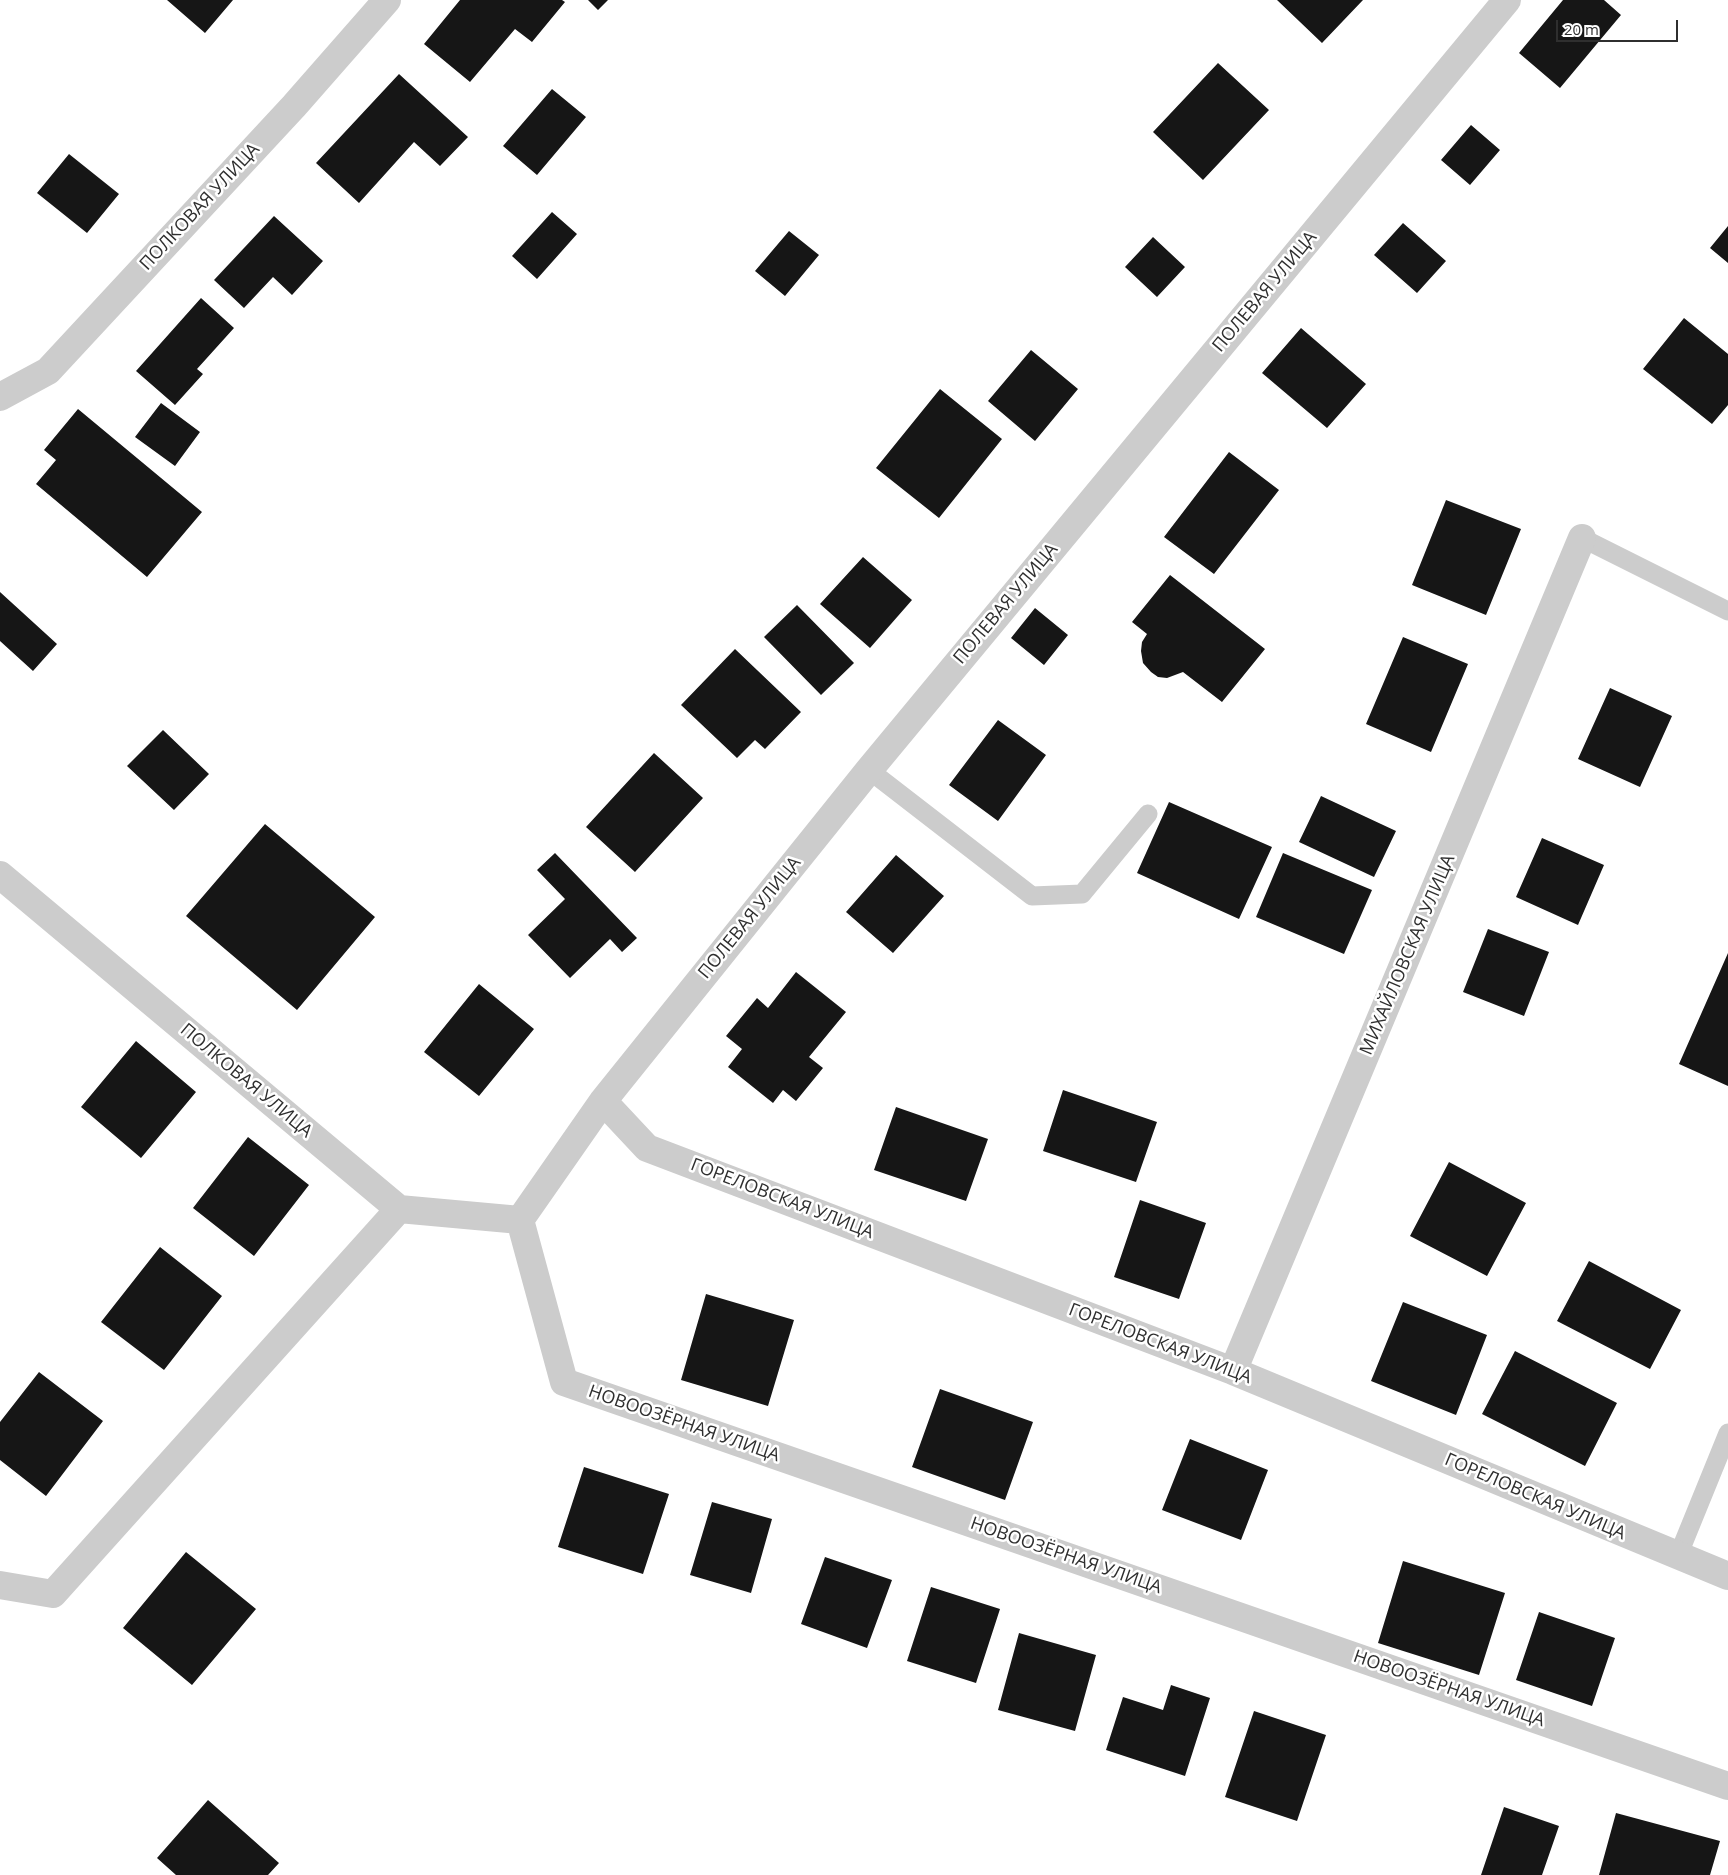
<!DOCTYPE html>
<meta charset="utf-8">
<style>
body{margin:0}
#map{position:relative;width:1728px;height:1875px;overflow:hidden;background:#fff;font-family:"Open Sans",sans-serif}
canvas{display:block}
.scale{position:absolute;left:1556px;top:20px;width:122px;height:22px;box-sizing:border-box;border:2px solid #2f2f2f;border-top:0;padding-left:6px;font-size:15px;line-height:18px;white-space:nowrap;color:#2f2f2f;-webkit-text-stroke:4px #fff;paint-order:stroke}
</style>
<div id="map">
<canvas width="1728" height="1875"></canvas>
<div class="scale">20 m</div>
</div>
<script>
const ctx = document.querySelector('canvas').getContext('2d');
ctx.lineJoin = 'round';
function fill(path, color) {
  ctx.fillStyle = color;
  ctx.fill(path, 'evenodd');
}
function toPath(rows) {
  const path = new Path2D();
  for (const r of rows) {
    path.moveTo(r[0], r[1]);
    for (let i = 2; i < r.length; i += 2) path.lineTo(r[i], r[i + 1]);
  }
  return path;
}
function stroke(path, color, width, dash) {
  ctx.strokeStyle = color;
  ctx.lineWidth = width;
  ctx.lineCap = dash ? 'butt' : 'round';
  ctx.setLineDash(dash || []);
  ctx.stroke(path);
}
function drawText(font, color, halo, rows, align = 'center') {
  ctx.font = font + ' "Open Sans",sans-serif';
  ctx.lineWidth = 5;
  ctx.setLineDash([]);
  ctx.textBaseline = 'middle';
  ctx.strokeStyle = halo;
  ctx.fillStyle = color;
  for (const [text, x, y, turn = 0] of rows) {
    ctx.save();
    ctx.translate(x, y);
    ctx.rotate((+turn || 0) * Math.PI / 180);
    ctx.textAlign = isNaN(turn) ? turn : align;
    if (halo) ctx.strokeText(text, 0, 0);
    ctx.fillText(text, 0, 0);
    ctx.restore();
  }
}
fill(toPath([
 [167,0,233,0,205,33],
 [460,0,562,0,565,2,532,42,515,29,470,82,424,44],
 [588,0,608,0,598,10],
 [1277,0,1363,0,1322,43],
 [1563,0,1604,0,1621,15,1560,88,1519,53],
 [1218,63,1269,110,1203,180,1153,132],
 [399,74,468,137,440,166,414,142,359,203,316,163],
 [552,89,586,117,537,175,503,146],
 [1471,125,1500,150,1470,185,1441,160],
 [69,154,119,194,87,233,37,193],
 [552,212,577,234,537,279,512,256],
 [274,216,323,261,292,295,273,277,244,308,214,280],
 [1403,223,1446,261,1417,293,1374,255],
 [1728,226,1728,263,1710,248],
 [789,231,819,255,785,296,755,271],
 [1153,237,1185,267,1157,297,1125,267],
 [201,298,234,328,197,369,203,374,175,405,136,371],
 [1684,318,1728,354,1728,405,1712,424,1643,369],
 [1301,328,1366,384,1327,428,1262,373],
 [1031,350,1078,389,1035,441,988,401],
 [940,389,1002,439,939,518,876,468],
 [161,403,200,432,175,466,135,437],
 [78,409,202,512,147,577,36,484,56,460,44,450],
 [1229,452,1279,490,1214,574,1164,537],
 [1446,500,1521,529,1486,615,1412,585],
 [863,557,912,600,870,648,820,604],
 [1170,575,1265,649,1222,702,1183,672,1167,678,1158,677,1151,672,1143,663,1141,651,1142,642,1147,634,1132,622],
 [0,592,57,644,33,671,0,641],
 [797,605,854,663,821,695,764,637],
 [1035,608,1068,635,1044,665,1011,638],
 [1403,637,1468,664,1431,752,1366,724],
 [735,649,801,712,765,749,755,740,737,758,681,705],
 [1610,688,1672,716,1640,787,1578,759],
 [998,720,1046,755,998,821,949,785],
 [163,730,209,774,174,810,127,766],
 [654,753,703,798,635,872,586,827],
 [1321,796,1396,831,1374,877,1299,842],
 [1169,802,1272,847,1239,919,1137,873],
 [265,824,375,917,297,1010,186,916],
 [1542,838,1604,865,1578,925,1516,897],
 [555,853,637,938,622,952,610,939,570,978,528,935,565,899,537,870],
 [1283,853,1372,890,1344,954,1256,917],
 [896,855,944,896,893,953,846,912],
 [1488,929,1549,952,1524,1016,1463,992],
 [1728,953,1728,1086,1679,1064],
 [796,972,846,1012,809,1057,823,1068,796,1101,783,1090,773,1103,728,1067,742,1049,726,1036,757,998,768,1008],
 [479,984,534,1029,479,1096,424,1052],
 [136,1041,196,1092,141,1158,81,1107],
 [1063,1090,1157,1122,1136,1182,1043,1151],
 [896,1107,988,1139,966,1201,874,1170],
 [248,1137,309,1185,254,1256,193,1208],
 [1449,1162,1526,1203,1487,1276,1410,1236],
 [1140,1200,1206,1223,1179,1299,1114,1277],
 [160,1247,222,1296,164,1370,101,1322],
 [1589,1261,1681,1310,1650,1369,1557,1321],
 [706,1294,794,1320,768,1406,681,1380],
 [1403,1302,1487,1335,1456,1415,1371,1381],
 [1515,1351,1617,1403,1585,1466,1482,1414],
 [39,1372,103,1421,46,1496,0,1460,0,1422],
 [940,1389,1033,1422,1005,1500,912,1467],
 [1190,1439,1268,1470,1241,1540,1162,1510],
 [584,1467,669,1494,643,1574,558,1547],
 [712,1502,772,1519,751,1593,690,1575],
 [186,1552,256,1609,192,1685,123,1628],
 [825,1557,892,1580,867,1648,801,1624],
 [1403,1561,1505,1593,1479,1675,1378,1643],
 [931,1587,1000,1609,976,1683,907,1661],
 [1539,1612,1615,1638,1592,1706,1516,1680],
 [1019,1633,1096,1655,1075,1731,998,1710],
 [1171,1685,1210,1698,1185,1776,1106,1750,1123,1697,1163,1710],
 [1254,1711,1326,1735,1297,1821,1225,1797],
 [208,1800,279,1863,268,1875,176,1875,157,1858],
 [1504,1807,1559,1826,1542,1875,1481,1875],
 [1616,1813,1720,1841,1710,1875,1599,1875]
]), '#161616');
stroke(toPath([
 [1582,538,1728,611],
 [869,770,1032,896,1082,894,1148,814],
 [1678,1556,1728,1433]
]), '#ccc', 19);
stroke(toPath([
 [0,397,48,371,294,106,387,0],
 [0,875,399,1209,520,1220],
 [603,1101,647,1148,1233,1371,1728,1576],
 [520,1220,603,1101,869,770,1507,0],
 [520,1220,564,1382,1728,1786],
 [1233,1371,1582,538],
 [0,1585,53,1594,399,1209]
]), '#ccc', 28);
drawText('18px', '#2f2f2f', '#fff', [
 ["ПОЛКОВАЯ УЛИЦА",200,207,-47],
 ["ПОЛЕВАЯ УЛИЦА",1265,292,-50],
 ["ПОЛЕВАЯ УЛИЦА",1006,604,-50],
 ["ПОЛЕВАЯ УЛИЦА",750,918,-51],
 ["МИХАЙЛОВСКАЯ УЛИЦА",1408,955,-67],
 ["ПОЛКОВАЯ УЛИЦА",246,1081,40],
 ["ГОРЕЛОВСКАЯ УЛИЦА",782,1199,21],
 ["ГОРЕЛОВСКАЯ УЛИЦА",1160,1344,21],
 ["НОВООЗЁРНАЯ УЛИЦА",684,1424,19],
 ["ГОРЕЛОВСКАЯ УЛИЦА",1535,1497,23],
 ["НОВООЗЁРНАЯ УЛИЦА",1066,1556,19],
 ["НОВООЗЁРНАЯ УЛИЦА",1449,1689,19]
]);
</script>
